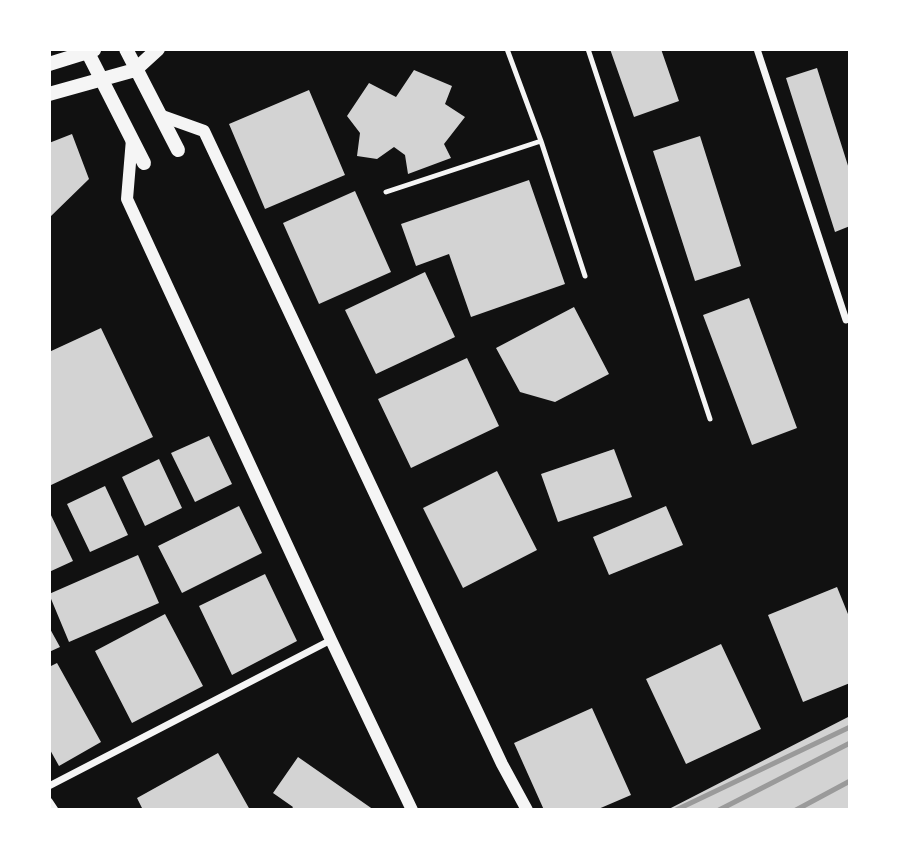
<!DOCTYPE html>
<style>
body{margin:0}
#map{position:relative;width:899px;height:859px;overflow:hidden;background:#111;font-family:"Noto Sans",sans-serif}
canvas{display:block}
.frame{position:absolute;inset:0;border:51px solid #fff;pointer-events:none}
</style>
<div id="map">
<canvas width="899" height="859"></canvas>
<div class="frame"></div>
</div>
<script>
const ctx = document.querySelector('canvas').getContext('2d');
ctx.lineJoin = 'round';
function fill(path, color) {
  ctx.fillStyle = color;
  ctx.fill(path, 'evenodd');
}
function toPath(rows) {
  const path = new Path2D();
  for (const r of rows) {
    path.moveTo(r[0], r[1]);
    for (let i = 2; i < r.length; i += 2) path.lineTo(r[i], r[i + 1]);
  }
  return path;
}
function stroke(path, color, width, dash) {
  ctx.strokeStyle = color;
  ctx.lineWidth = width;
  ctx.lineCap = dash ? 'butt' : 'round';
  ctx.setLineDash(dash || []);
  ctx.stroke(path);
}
fill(toPath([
 [610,49,661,49,679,101,634,117],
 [817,68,850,172,850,226,835,232,786,78],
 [414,70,452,86,445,104,465,117,444,144,451,158,408,174,405,155,394,147,377,159,357,156,360,133,347,116,369,83,396,97],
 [309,90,345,175,265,209,229,124],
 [72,134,89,179,49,218,49,143],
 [700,136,741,266,695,281,653,151],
 [529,180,565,284,471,317,449,254,416,266,401,224],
 [355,191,391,272,319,304,283,223],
 [425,272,455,337,376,374,345,310],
 [749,298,797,428,752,445,703,315],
 [574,307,609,374,555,402,520,392,496,348],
 [101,328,153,437,49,486,49,352],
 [467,358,499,426,411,468,378,399],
 [209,436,232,484,195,502,171,453],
 [614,449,632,497,558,522,541,474],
 [159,459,182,508,145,526,122,477],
 [497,471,537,550,463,588,423,508],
 [105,486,128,535,90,552,67,504],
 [239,506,262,553,182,593,158,546],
 [666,506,683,545,609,575,593,537],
 [49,511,73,561,49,572],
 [138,555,159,603,69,642,49,594],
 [265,574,297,641,232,675,199,606],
 [837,587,850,619,850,683,803,702,768,615],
 [165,614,203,686,132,723,95,651],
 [49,627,60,647,49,652],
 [721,644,761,729,686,764,646,679],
 [57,663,101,742,59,766,49,748,49,667],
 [592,708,631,795,596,810,544,810,514,743],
 [850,716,850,810,667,810],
 [218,753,250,810,143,810,137,798],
 [298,757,374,810,291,810,293,807,273,793]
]), '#d3d3d3');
stroke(toPath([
 [588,49,710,419],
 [541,141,585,276],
 [386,192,541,141,507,49]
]), '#f5f5f5', 5);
stroke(toPath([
 [757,49,846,320],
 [49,786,331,640],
 [49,801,55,810]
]), '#f5f5f5', 7);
stroke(toPath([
 [162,116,204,131,502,764,527,810],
 [132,139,127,199,331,640,412,810]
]), '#f5f5f5', 12);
stroke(toPath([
 [86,49,144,163],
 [126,49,178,150],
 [49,64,94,50],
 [49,94,135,70,158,49]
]), '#f5f5f5', 14);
stroke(toPath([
 [676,810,850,727],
 [719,810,850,743],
 [796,810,850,781]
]), '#9a9a9a', 5);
</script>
